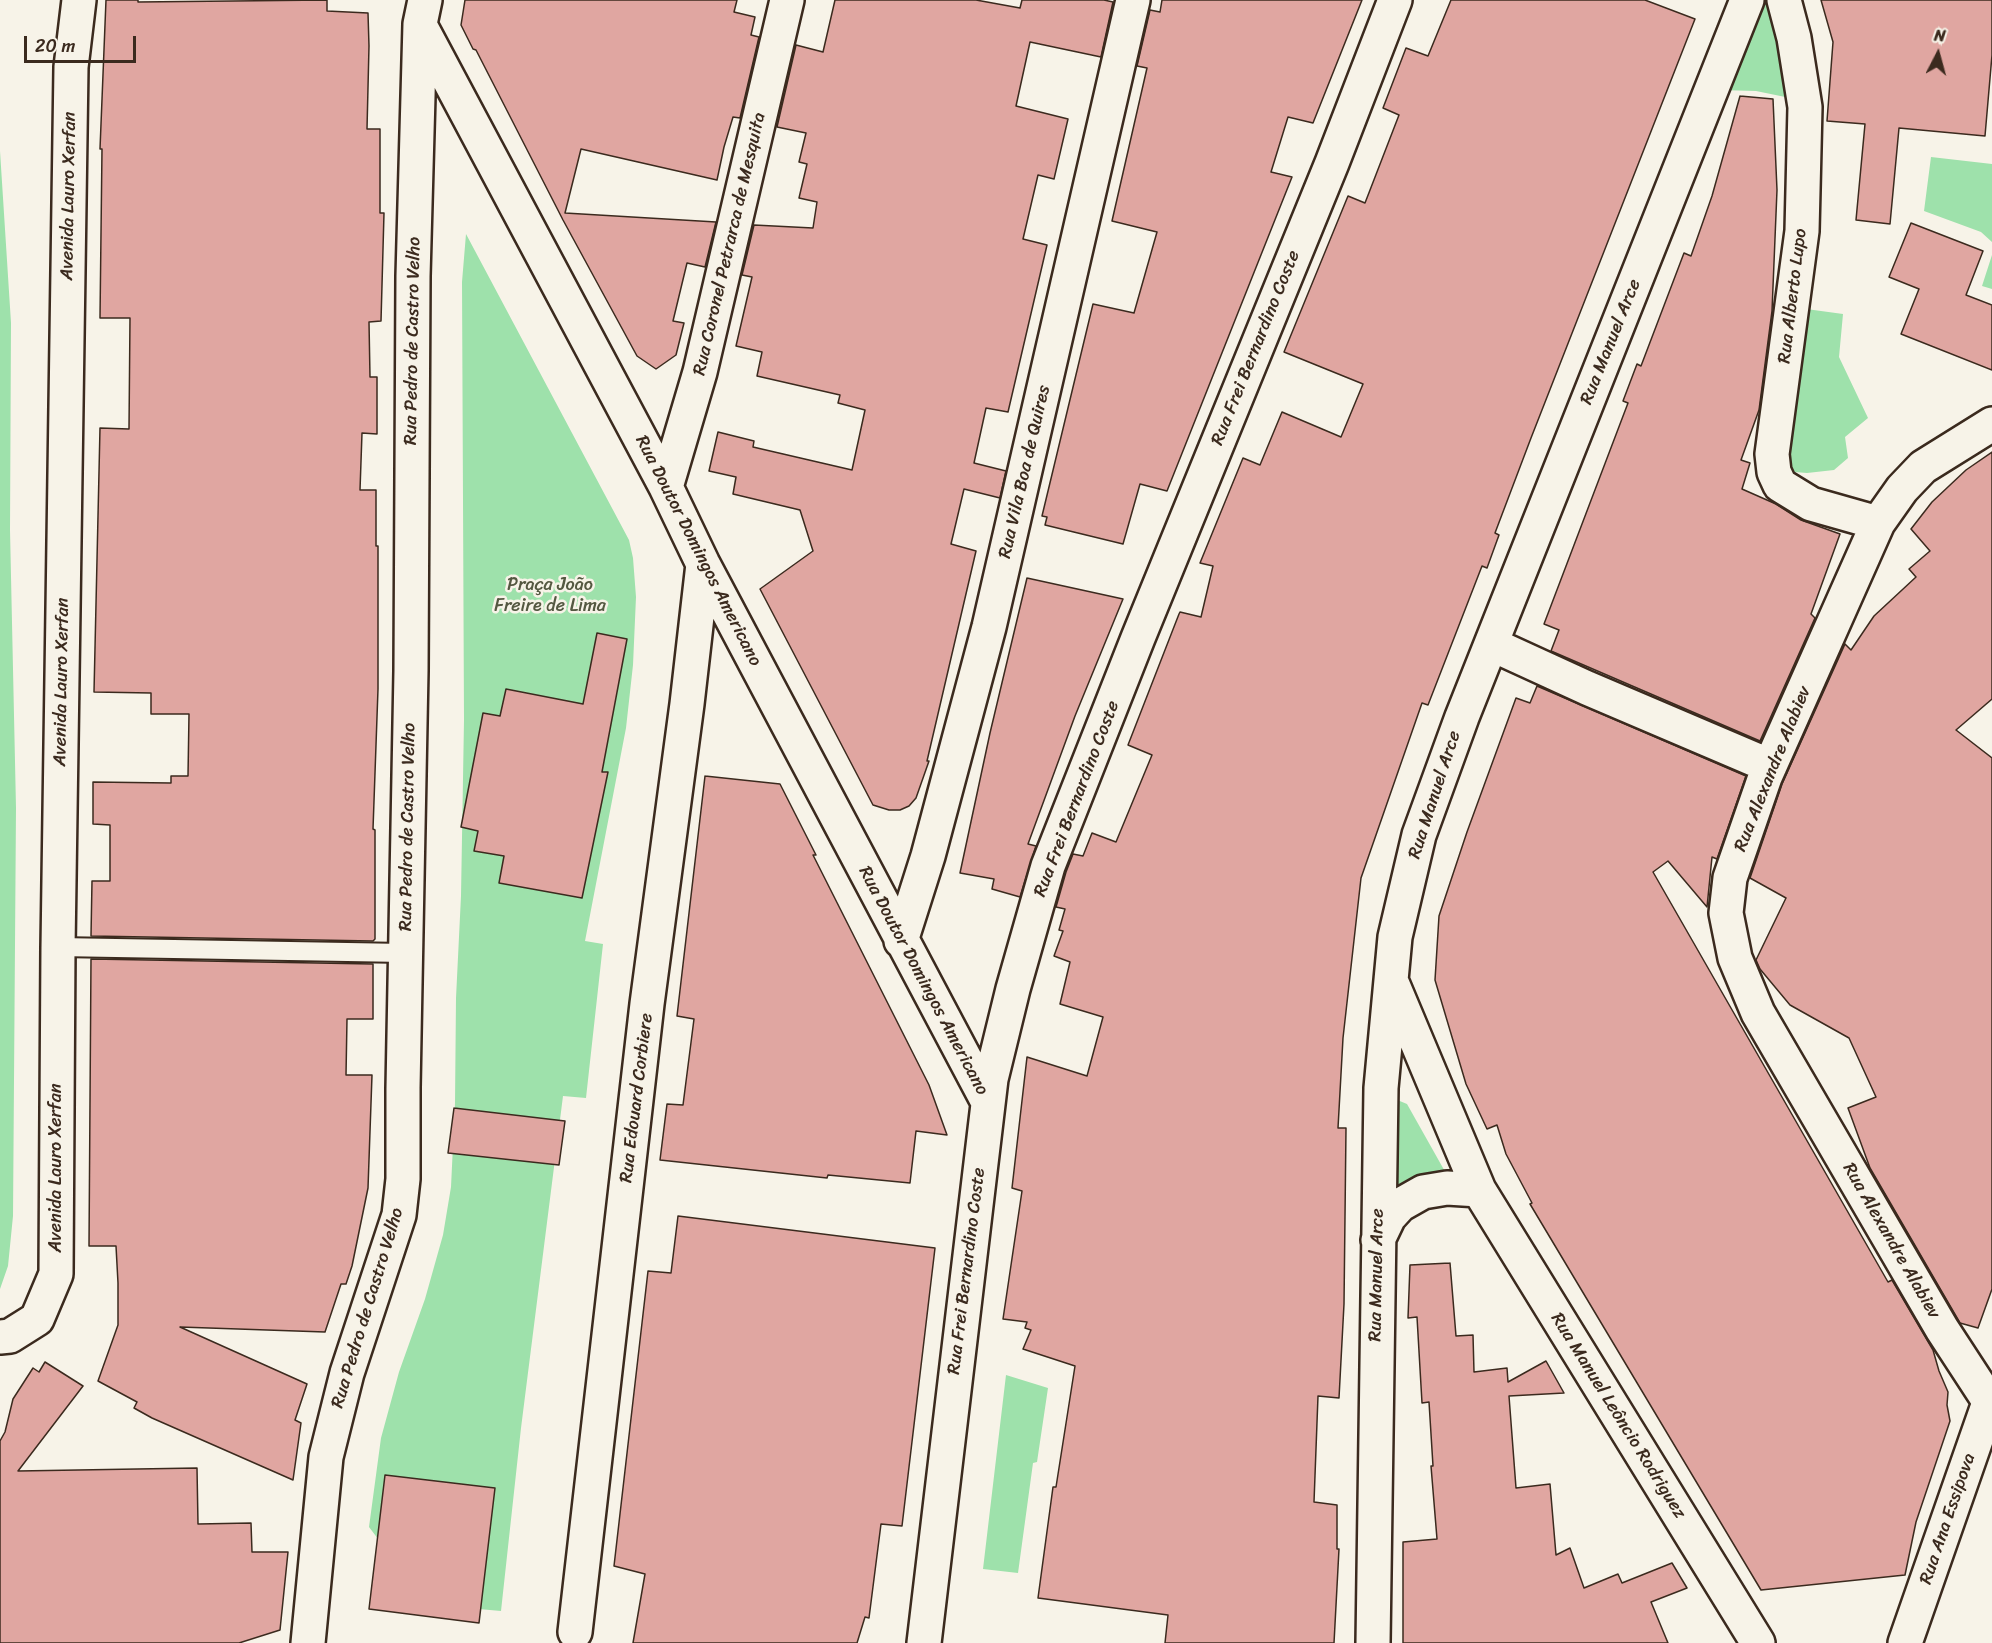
<!DOCTYPE html>
<meta charset="utf-8">
<style>
body{margin:0}
#map{position:relative;width:1992px;height:1643px;overflow:hidden;background:#f7f3e8;font-family:Sriracha,sans-serif}
canvas{display:block}
.north{position:absolute;left:1908px;top:24px;width:60px;height:60px;-webkit-text-stroke:4px #f7f3e8;paint-order:stroke;rotate:6deg;font-size:16px;font-weight:700;line-height:24px;text-align:center;color:#3b2a1e}
.north::after{content:'';display:block;margin:auto;width:21px;height:27px;background:#3b2a1e;clip-path:polygon(50% 0,100% 100%,50% 72%,0 100%)}
.scale{position:absolute;left:24px;top:36px;width:112px;height:27px;box-sizing:border-box;border:3px solid #3b2a1e;border-top:0;padding-left:8px;font-size:18px;line-height:21px;white-space:nowrap;color:#3b2a1e;-webkit-text-stroke:4px #f7f3e8;paint-order:stroke}
</style>
<div id="map">
<canvas width="1992" height="1643"></canvas>
<div class="north">N</div>
<div class="scale">20 m</div>
</div>
<script>
const ctx = document.querySelector('canvas').getContext('2d');
ctx.lineJoin = 'round';
function fill(path, color) {
  ctx.fillStyle = color;
  ctx.fill(path, 'evenodd');
}
function toPath(rows) {
  const path = new Path2D();
  for (const r of rows) {
    path.moveTo(r[0], r[1]);
    for (let i = 2; i < r.length; i += 2) path.lineTo(r[i], r[i + 1]);
  }
  return path;
}
function stroke(path, color, width, dash) {
  ctx.strokeStyle = color;
  ctx.lineWidth = width;
  ctx.lineCap = dash ? 'butt' : 'round';
  ctx.setLineDash(dash || []);
  ctx.stroke(path);
}
function drawText(font, color, halo, rows, align = 'center') {
  ctx.font = font + ' Sriracha,sans-serif';
  ctx.lineWidth = 5;
  ctx.setLineDash([]);
  ctx.textBaseline = 'middle';
  ctx.strokeStyle = halo;
  ctx.fillStyle = color;
  for (const [text, x, y, turn = 0] of rows) {
    ctx.save();
    ctx.translate(x, y);
    ctx.rotate((+turn || 0) * Math.PI / 180);
    ctx.textAlign = isNaN(turn) ? turn : align;
    if (halo) ctx.strokeText(text, 0, 0);
    ctx.fillText(text, 0, 0);
    ctx.restore();
  }
}
fill(toPath([
 [1759,0,1775,0,1795,99,1756,91,1719,90],
 [0,151,11,323,10,530,16,808,13,1216,8,1266,0,1289],
 [1931,157,1992,164,1992,242,1981,232,1924,211],
 [466,234,629,540,633,558,636,597,633,665,626,728,585,941,603,944,586,1098,563,1096,521,1428,501,1611,434,1605,391,1556,369,1527,381,1438,399,1372,425,1299,443,1235,451,1187,455,1103,456,998,461,896,464,720,462,282],
 [1992,255,1992,289,1982,286],
 [1799,308,1843,314,1839,357,1868,418,1845,437,1848,458,1834,470,1807,473,1783,471],
 [1390,1097,1407,1104,1452,1184,1386,1204],
 [1006,1375,1048,1388,1037,1462,1033,1463,1018,1573,983,1569]
]), '#9ee1ab');
const building = toPath([
 [106,0,138,0,138,2,327,0,327,11,368,13,369,46,367,129,380,129,380,213,384,213,381,321,369,322,370,377,377,377,377,434,362,433,360,490,376,490,376,546,378,546,378,689,373,829,375,830,375,939,373,941,91,936,92,881,110,881,110,825,93,824,93,782,171,783,171,776,188,776,189,714,151,714,151,693,94,692,100,428,129,429,130,318,100,318,102,149,100,149,106,0],
 [465,0,737,0,734,12,755,17,751,35,759,37,740,118,733,117,724,147,717,180,581,149,565,213,716,222,705,267,687,263,673,321,684,323,676,355,656,369,637,356,563,220,476,50,473,49,461,25,465,0],
 [835,0,976,0,1020,8,1022,0,1104,0,1113,2,1101,57,1030,42,1016,106,1068,119,1054,179,1038,175,1023,239,1047,245,1008,412,986,408,974,463,1006,471,1000,498,964,489,951,544,976,551,927,761,929,761,916,798,909,806,900,810,889,810,873,805,760,589,813,551,800,510,733,494,736,477,709,471,718,432,754,441,753,447,852,470,865,410,838,403,840,395,757,376,762,352,736,346,752,277,742,275,754,225,813,228,817,202,799,198,807,164,799,162,806,133,777,127,796,45,823,52,835,0],
 [1162,0,1362,0,1313,123,1288,117,1271,172,1292,177,1167,491,1140,484,1123,544,1045,525,1047,517,1042,516,1093,304,1134,313,1157,232,1112,221,1147,68,1137,66,1150,10,1160,12,1162,0],
 [1451,0,1645,0,1695,19,1531,438,1495,533,1499,535,1487,568,1482,566,1428,705,1422,703,1361,878,1343,1038,1338,1128,1346,1128,1344,1304,1339,1398,1318,1396,1314,1502,1337,1505,1337,1549,1339,1549,1334,1643,1165,1643,1168,1615,1038,1598,1053,1487,1056,1487,1075,1366,1023,1349,1031,1330,1025,1328,1027,1322,1003,1319,1022,1191,1012,1188,1027,1057,1087,1076,1103,1017,1060,1004,1070,962,1054,956,1063,931,1059,930,1065,909,1056,907,1066,872,1073,854,1083,856,1092,833,1116,842,1152,755,1128,745,1179,614,1180,612,1201,617,1213,566,1200,563,1243,458,1260,465,1282,412,1341,437,1363,384,1284,352,1348,196,1365,203,1399,115,1383,108,1406,48,1428,56,1451,0],
 [1821,0,1992,0,1992,55,1985,136,1899,128,1890,224,1856,220,1865,124,1827,121,1833,42,1821,0],
 [1740,96,1773,99,1777,190,1772,311,1759,410,1741,460,1750,463,1742,489,1776,504,1801,520,1840,534,1811,614,1815,618,1760,741,1551,651,1559,630,1544,624,1628,403,1623,401,1637,364,1641,366,1684,253,1691,256,1712,196,1740,96],
 [1911,223,1983,251,1966,295,1992,305,1992,370,1901,334,1919,289,1889,277,1911,223],
 [1992,452,1992,699,1956,730,1992,758,1992,1289,1978,1328,1960,1323,1870,1168,1848,1108,1876,1097,1849,1038,1790,1005,1760,969,1756,960,1786,898,1750,878,1782,784,1845,644,1851,650,1874,616,1916,577,1909,569,1930,551,1911,529,1932,502,1966,470,1992,452],
 [1027,578,1123,599,1075,716,1028,844,1036,846,1020,897,992,889,994,879,960,873,990,733,1027,578],
 [597,633,627,639,602,772,608,772,582,898,499,883,504,856,474,851,478,831,461,827,483,713,500,716,506,689,583,704,597,633],
 [1537,686,1746,776,1717,859,1712,857,1707,907,1668,861,1653,872,1888,1282,1892,1280,1933,1350,1939,1371,1948,1392,1947,1405,1950,1421,1916,1522,1905,1575,1761,1590,1530,1204,1532,1203,1506,1154,1497,1125,1487,1129,1466,1084,1435,980,1439,916,1467,832,1516,698,1530,703,1537,686],
 [705,776,780,784,816,855,813,855,929,1085,947,1135,916,1131,910,1183,828,1175,827,1178,660,1160,667,1104,683,1105,694,1019,677,1016,705,776],
 [91,959,373,964,373,1019,347,1019,346,1075,372,1075,368,1188,352,1266,346,1284,341,1284,325,1332,180,1327,307,1384,295,1420,301,1423,293,1480,152,1418,134,1408,137,1402,98,1381,118,1325,118,1283,116,1246,89,1246,91,959],
 [454,1108,565,1121,559,1165,448,1153,454,1108],
 [678,1216,935,1248,902,1526,881,1524,869,1618,865,1617,857,1643,633,1643,645,1574,614,1566,648,1271,671,1273,678,1216],
 [1450,1263,1456,1336,1473,1335,1474,1372,1507,1368,1508,1382,1546,1361,1564,1393,1509,1396,1516,1488,1550,1484,1556,1555,1570,1548,1584,1588,1618,1574,1622,1583,1672,1563,1687,1588,1651,1602,1668,1643,1403,1643,1403,1542,1437,1539,1431,1466,1433,1466,1429,1402,1422,1403,1417,1317,1408,1318,1410,1265,1450,1263],
 [45,1362,83,1386,18,1471,197,1468,198,1524,251,1523,252,1552,288,1552,280,1630,239,1643,0,1643,0,1441,5,1432,13,1399,33,1368,39,1372,45,1362],
 [385,1475,495,1488,479,1623,369,1609,385,1475]
]);
fill(building, '#e0a6a1');
stroke(building, '#3b2a1e', 1.5);
const lane = toPath([
 [58,947,405,953]
]);
const street = toPath([
 [1784,0,1794,38,1805,107,1802,231,1772,454,1774,472,1780,485,1811,504,1878,523],
 [421,27,666,487,703,564,988,1102],
 [666,487,700,372,787,0],
 [1491,644,1587,688,1770,766],
 [901,941,928,856,989,627,1133,0],
 [1393,985,1479,1190,1758,1643],
 [1378,1240,1389,1217,1400,1205,1423,1192,1447,1188,1479,1190],
 [0,1337,10,1336,37,1319,56,1274,58,947,71,67,79,0],
 [1989,1401,1942,1329,1758,1013,1735,958,1726,913,1730,878,1765,777,1878,523,1902,489,1923,467,1992,424],
 [575,1632,647,1004,687,704,703,564],
 [308,1643,326,1457,347,1373,399,1215,403,1179,403,1088,411,671,413,276,420,24,425,0],
 [924,1643,991,1079,1013,989,1048,866,1138,638,1332,163,1395,0],
 [1373,1643,1381,1088,1395,937,1419,835,1462,717,1747,0],
 [1905,1643,1992,1394]
]);
stroke(lane, '#3b2a1e', 22);
stroke(street, '#3b2a1e', 38);
stroke(lane, '#f7f3e8', 18);
stroke(street, '#f7f3e8', 33);
drawText('18px', '#3b2a1e', '#f7f3e8', [
 ["Avenida Lauro Xerfan",69,196,-89],
 ["Rua Coronel Petrarca de Mesquita",730,244,-77],
 ["Rua Alberto Lupo",1793,296,-83],
 ["Rua Pedro de Castro Velho",413,341,-89],
 ["Rua Manuel Arce",1611,342,-68],
 ["Rua Frei Bernardino Coste",1256,348,-68],
 ["Rua Vila Boa de Quires",1025,472,-77],
 ["Rua Doutor Domingos Americano",698,551,63],
 ["Avenida Lauro Xerfan",62,682,-89],
 ["Rua Alexandre Alabiev",1773,769,-68],
 ["Rua Manuel Arce",1435,795,-72],
 ["Rua Frei Bernardino Coste",1077,799,-69],
 ["Rua Pedro de Castro Velho",408,827,-89],
 ["Rua Doutor Domingos Americano",923,981,62],
 ["Rua Edouard Corbiere",637,1098,-83],
 ["Avenida Lauro Xerfan",56,1168,-90],
 ["Rua Alexandre Alabiev",1891,1241,60],
 ["Rua Frei Bernardino Coste",967,1271,-83],
 ["Rua Manuel Arce",1377,1275,-89],
 ["Rua Pedro de Castro Velho",368,1308,-73],
 ["Rua Manuel Leôncio Rodriguez",1618,1416,58],
 ["Rua Ana Essipova",1948,1519,-71]
]);
drawText('18px', '#545841', '#f7f3e8', [
 ["Praça João",550,585],
 ["Freire de Lima",550,606]
]);
</script>
